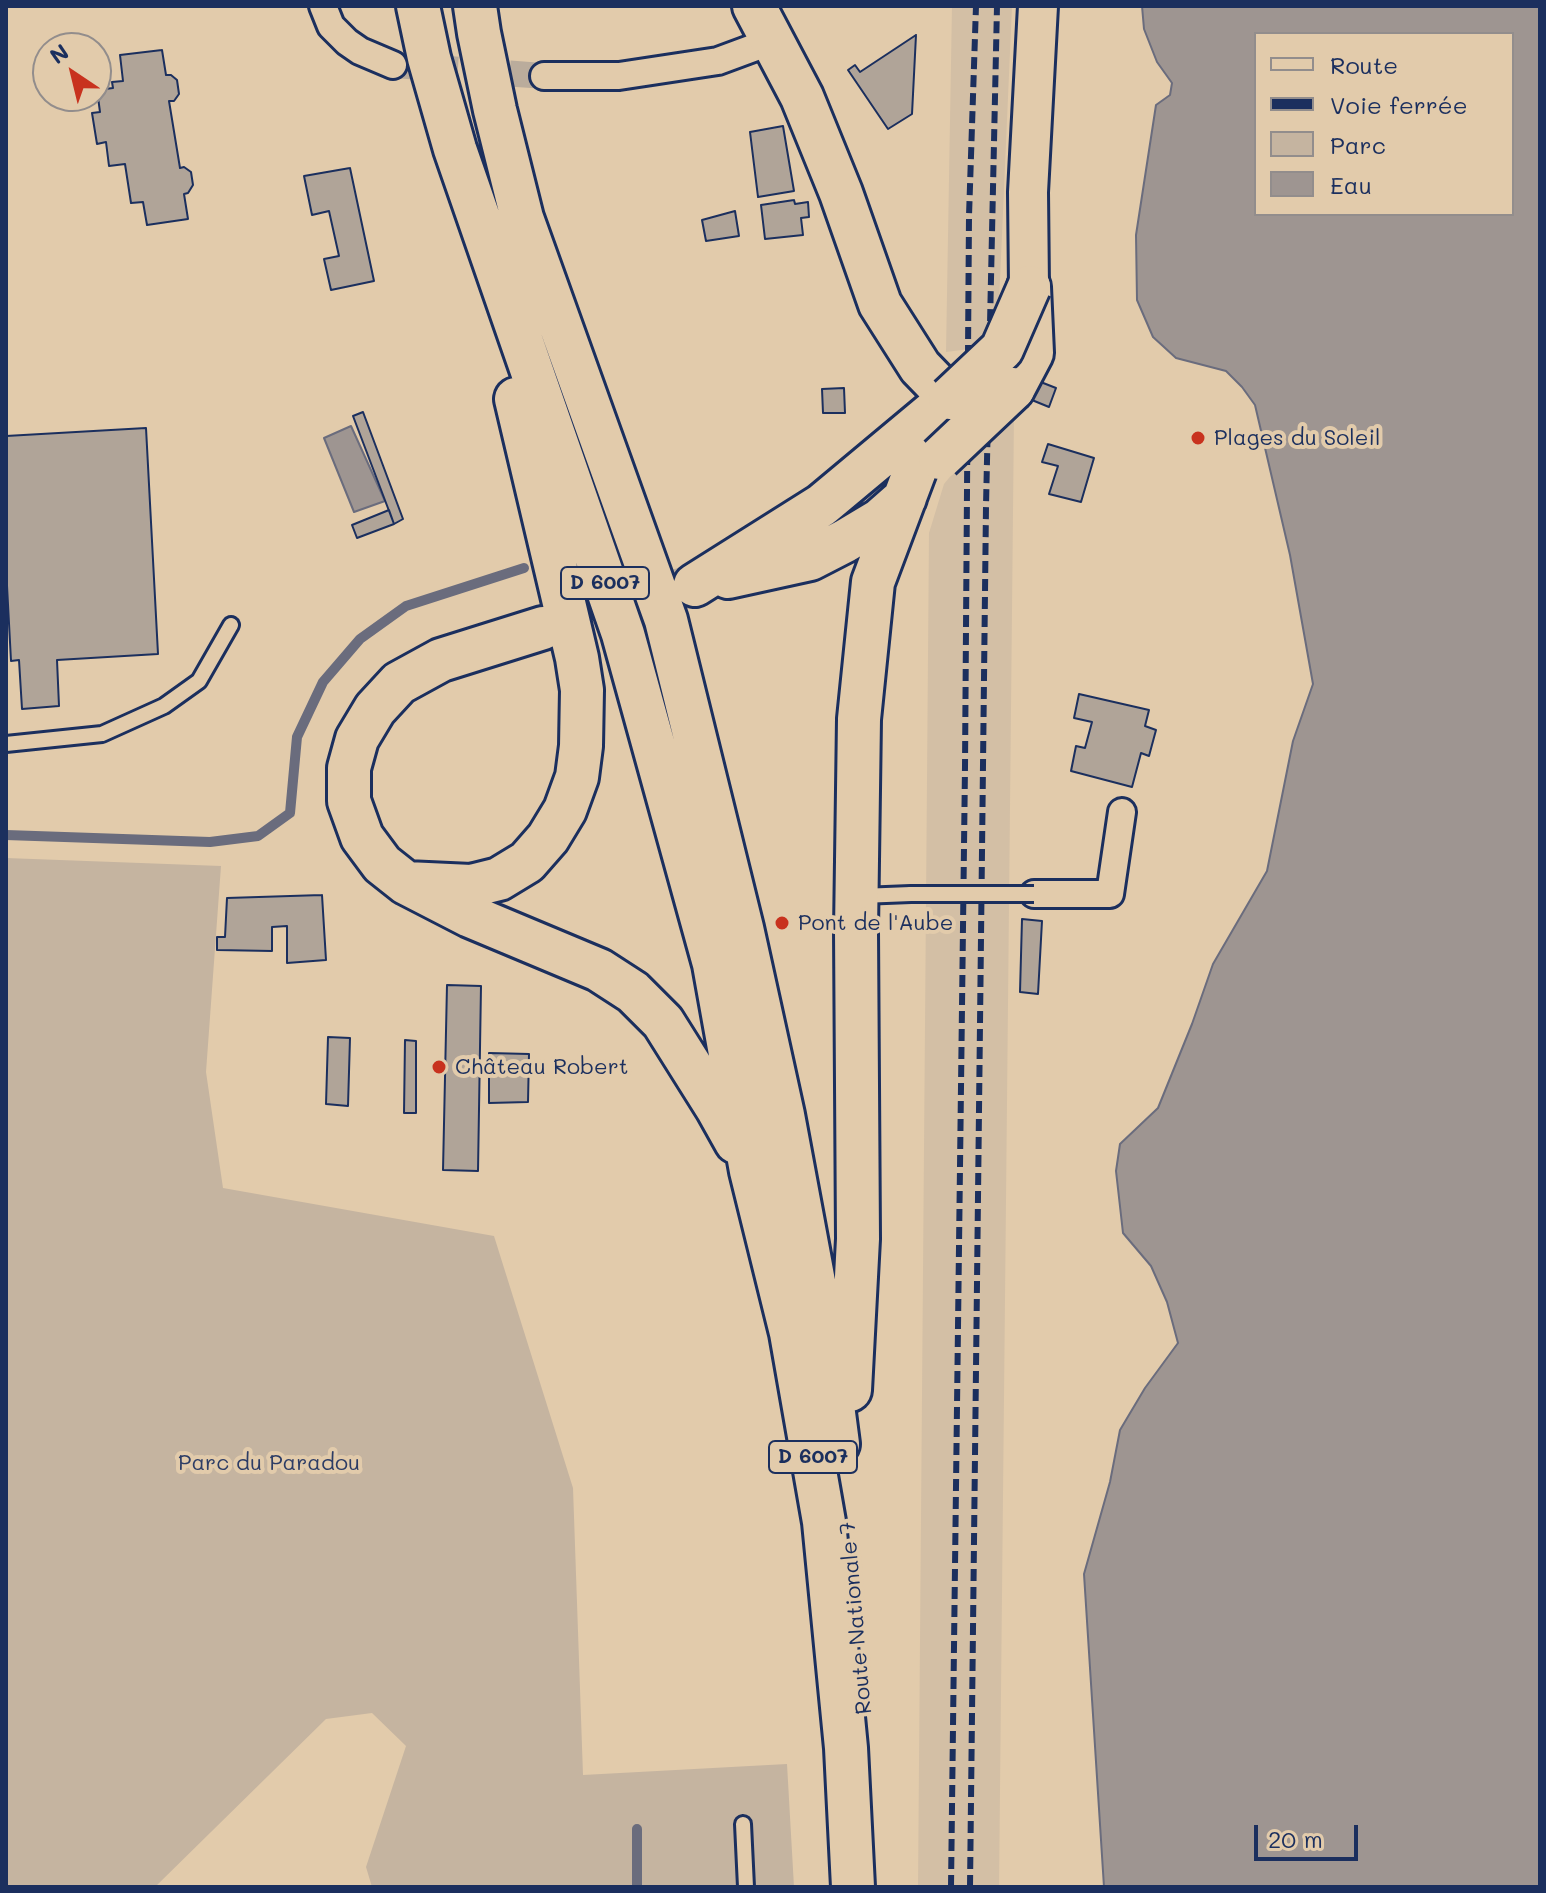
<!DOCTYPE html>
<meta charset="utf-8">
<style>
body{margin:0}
#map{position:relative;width:1546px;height:1893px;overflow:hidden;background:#e2cbab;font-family:Mali,sans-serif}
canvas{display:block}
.frame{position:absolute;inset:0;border:8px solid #1b2f5e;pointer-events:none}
.legend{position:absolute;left:1254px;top:32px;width:260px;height:184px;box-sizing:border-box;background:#e2cbab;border:2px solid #928d8c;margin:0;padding:10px 14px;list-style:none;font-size:24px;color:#1b2f5e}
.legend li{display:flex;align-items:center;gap:16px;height:40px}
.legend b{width:40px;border:2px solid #928d8c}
.north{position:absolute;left:32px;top:32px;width:80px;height:80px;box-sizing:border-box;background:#e2cbab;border:2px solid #928d8c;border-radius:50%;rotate:325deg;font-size:22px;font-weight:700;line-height:32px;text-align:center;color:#1b2f5e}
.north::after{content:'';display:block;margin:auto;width:28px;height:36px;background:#c8321e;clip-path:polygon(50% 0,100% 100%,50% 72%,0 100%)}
.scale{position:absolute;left:1254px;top:1825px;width:104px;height:36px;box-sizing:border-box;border:4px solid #1b2f5e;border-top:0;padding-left:10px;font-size:24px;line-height:28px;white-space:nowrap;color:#1b2f5e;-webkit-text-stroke:6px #e2cbab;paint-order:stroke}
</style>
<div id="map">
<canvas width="1546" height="1893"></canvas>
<div class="frame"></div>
<ul class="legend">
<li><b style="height:10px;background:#e2cbab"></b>Route</li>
<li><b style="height:10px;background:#1b2f5e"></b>Voie ferrée</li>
<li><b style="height:22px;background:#c5b4a0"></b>Parc</li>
<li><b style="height:22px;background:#9e9591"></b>Eau</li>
</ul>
<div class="north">N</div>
<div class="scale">20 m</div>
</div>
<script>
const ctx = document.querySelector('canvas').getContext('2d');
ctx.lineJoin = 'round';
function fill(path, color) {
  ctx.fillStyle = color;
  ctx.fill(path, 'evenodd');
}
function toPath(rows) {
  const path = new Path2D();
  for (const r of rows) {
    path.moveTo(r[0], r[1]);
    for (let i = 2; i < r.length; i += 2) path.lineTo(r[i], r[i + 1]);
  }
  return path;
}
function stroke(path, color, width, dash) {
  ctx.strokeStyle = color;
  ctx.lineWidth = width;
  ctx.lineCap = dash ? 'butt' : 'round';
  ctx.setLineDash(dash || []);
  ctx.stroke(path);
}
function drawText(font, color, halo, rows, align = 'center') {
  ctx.font = font + ' Mali,sans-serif';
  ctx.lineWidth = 8;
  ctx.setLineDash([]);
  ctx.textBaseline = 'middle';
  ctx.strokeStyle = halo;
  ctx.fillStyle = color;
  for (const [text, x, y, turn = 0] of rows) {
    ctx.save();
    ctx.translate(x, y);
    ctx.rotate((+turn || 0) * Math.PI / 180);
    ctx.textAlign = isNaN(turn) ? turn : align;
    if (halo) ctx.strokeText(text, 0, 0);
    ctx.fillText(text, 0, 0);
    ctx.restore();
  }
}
fill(toPath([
 [952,6,1012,6,998,326,977,348,946,352],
 [1014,413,999,1887,918,1887,929,533,944,484,976,445]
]), '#d3bfa5');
fill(toPath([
 [6,858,221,866,206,1072,223,1188,494,1236,573,1488,583,1775,787,1764,794,1887,372,1887,366,1867,406,1746,372,1713,326,1719,155,1887,6,1887]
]), '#c5b4a0');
const water = toPath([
 [1142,6,1540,6,1540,1887,1104,1887,1084,1574,1110,1482,1120,1430,1145,1388,1178,1343,1167,1302,1151,1266,1123,1233,1116,1171,1120,1144,1158,1108,1192,1024,1213,964,1267,871,1293,741,1313,684,1290,555,1255,405,1242,387,1226,371,1176,358,1153,337,1137,300,1136,235,1156,105,1170,95,1172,83,1157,62,1144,29,1142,6],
 [1256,34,1512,34,1512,214,1256,214,1256,34],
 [351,426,385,501,354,512,324,438,351,426]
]);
fill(water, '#9e9591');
stroke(water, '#6a6c7d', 2);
stroke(toPath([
 [6,835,210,842,258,836,290,813,297,737,323,682,360,639,406,606,524,568],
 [637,1887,637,1829]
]), '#6a6c7d', 10);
const building = toPath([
 [916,35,912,114,888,129,848,70,855,65,860,72,916,35],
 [162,50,166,75,171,75,177,80,179,94,174,101,169,101,180,168,184,167,191,172,193,185,188,193,184,194,188,219,147,225,143,202,131,203,125,164,109,166,106,142,97,144,92,113,100,112,97,90,113,88,112,82,123,81,120,55,162,50],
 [783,126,794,191,758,197,750,132,783,126],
 [350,168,374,281,331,290,324,259,339,256,329,211,312,215,304,176,350,168],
 [794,200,795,204,808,202,809,217,801,218,803,235,765,239,761,205,794,200],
 [735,211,739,236,706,241,702,220,735,211],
 [1033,379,1056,388,1049,407,1027,398,1033,379],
 [844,388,845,413,823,413,822,389,844,388],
 [363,412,403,519,394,524,353,416,363,412],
 [146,428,158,654,57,660,59,706,22,709,19,660,11,661,6,567,6,436,146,428],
 [1048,444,1094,458,1081,502,1049,494,1058,466,1042,462,1048,444],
 [389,510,394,524,357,538,352,525,389,510],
 [1079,694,1149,710,1145,726,1156,730,1149,756,1141,753,1132,787,1071,771,1076,746,1085,748,1092,722,1074,718,1079,694],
 [322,895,326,960,287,963,287,926,272,927,272,951,217,950,217,937,225,937,227,898,322,895],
 [1022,919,1042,921,1038,994,1020,992,1022,919],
 [447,985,481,986,478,1171,443,1170,447,985],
 [328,1037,350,1038,348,1106,326,1104,328,1037],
 [405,1040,416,1041,416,1113,404,1113,405,1040],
 [489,1053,529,1054,528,1102,489,1103,489,1053]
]);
fill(building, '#b0a498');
stroke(building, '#1b2f5e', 2);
stroke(toPath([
 [393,65,544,76]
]), '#baac9c', 26, [26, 13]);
stroke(toPath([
 [543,628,692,586]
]), '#baac9c', 42, [42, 21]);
const lane = toPath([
 [6,744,102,734,164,706,199,681,231,625],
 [861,896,911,894],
 [743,1824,746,1887]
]);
const street = toPath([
 [323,6,331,26,347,42,360,51,393,65],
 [544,76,619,76,718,61,772,41],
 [1034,894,1110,894,1122,812]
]);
const secondary = toPath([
 [1029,287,1028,192,1038,6]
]);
const primary = toPath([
 [418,6,429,58,455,149,623,634,714,964,751,1171,791,1333,824,1522,846,1748,853,1887],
 [475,6,479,33,495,110,522,218,666,620,742,928,783,1115,824,1336,838,1444],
 [754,6,802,97,841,193,880,304,920,367,950,398,950,421,920,457,873,582,859,719,856,931,858,1239,850,1390],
 [1013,389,1032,353,1029,287],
 [728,577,810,559,845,541,880,520,905,498],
 [695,585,822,505,937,409],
 [543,628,441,660,399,683,375,709,357,739,349,768,349,801,362,837,382,864,406,883,470,916,599,970,633,992,663,1022,717,1108,736,1142],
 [406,883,471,886,499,879,527,862,548,838,565,810,577,777,581,746,582,690,577,658,516,399]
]);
stroke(lane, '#1b2f5e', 20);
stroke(street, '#1b2f5e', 32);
stroke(secondary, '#1b2f5e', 44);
stroke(primary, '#1b2f5e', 48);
stroke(lane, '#e2cbab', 14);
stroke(street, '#e2cbab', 26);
stroke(secondary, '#e2cbab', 38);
stroke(primary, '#e2cbab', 42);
stroke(toPath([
 [951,1887,965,767,969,216,976,6],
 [970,1887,986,506,997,6]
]), '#1b2f5e', 6, [12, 6]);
const laneBridge = toPath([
 [911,894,1034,894]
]);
const primaryBridge = toPath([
 [950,398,1002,349,1029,287],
 [940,458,1013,389]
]);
stroke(laneBridge, '#1b2f5e', 20, []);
stroke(primaryBridge, '#1b2f5e', 48, []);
stroke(laneBridge, '#e2cbab', 14);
stroke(primaryBridge, '#e2cbab', 42);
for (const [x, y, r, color] of [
 [1198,438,8,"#c8321e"],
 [782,923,8,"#c8321e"],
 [439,1067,8,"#c8321e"]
]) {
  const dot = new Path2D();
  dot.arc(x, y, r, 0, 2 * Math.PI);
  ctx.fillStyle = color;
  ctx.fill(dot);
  stroke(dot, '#e2cbab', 3);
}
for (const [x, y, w] of [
 [605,583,88],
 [813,1457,88]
]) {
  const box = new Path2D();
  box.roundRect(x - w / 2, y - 16, w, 32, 6);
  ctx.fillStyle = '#e2cbab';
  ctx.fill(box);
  stroke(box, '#1b2f5e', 2);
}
drawText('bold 20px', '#1b2f5e', null, [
 ["D 6007",605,583],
 ["D 6007",813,1457]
]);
drawText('22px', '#1b2f5e', '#e2cbab', [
 ["Plages du Soleil",1214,438],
 ["Pont de l'Aube",798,923],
 ["Château Robert",455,1067]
], 'left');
drawText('22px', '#2c3c65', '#e2cbab', [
 ["Parc du Paradou",269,1463]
]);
drawText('22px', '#1b2f5e', '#e2cbab', [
 ["Route Nationale 7",856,1618,-95]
]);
</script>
